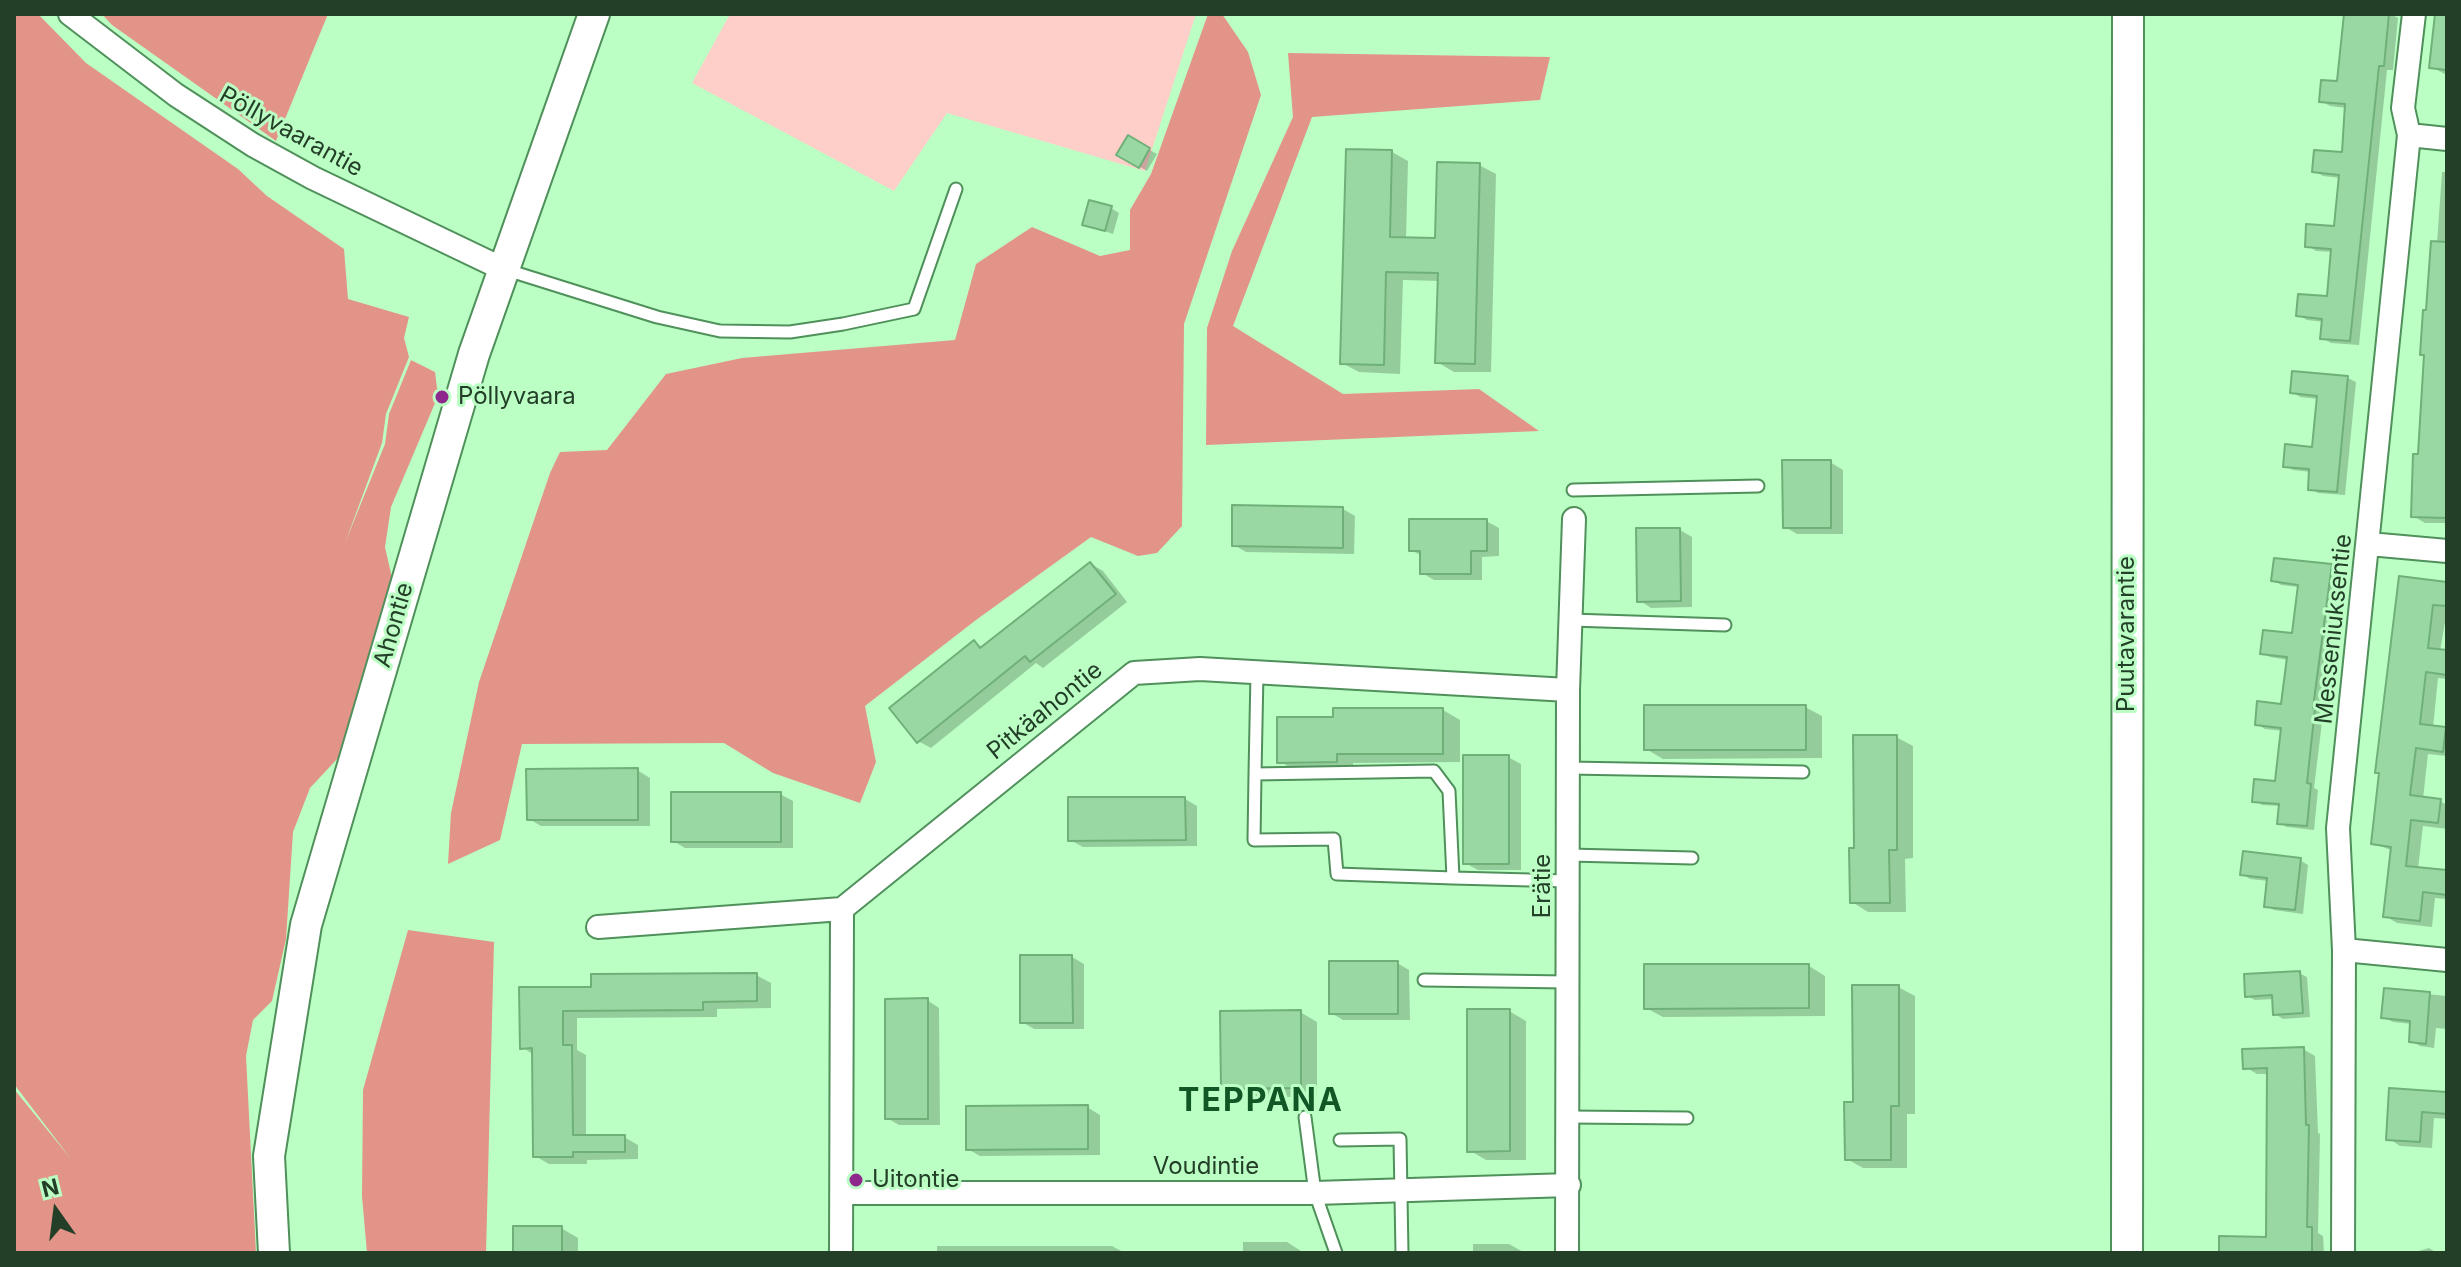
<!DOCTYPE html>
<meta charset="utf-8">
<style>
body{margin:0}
#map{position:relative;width:2461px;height:1267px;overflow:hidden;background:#bbffc4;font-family:Inter,sans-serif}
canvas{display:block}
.frame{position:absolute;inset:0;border:16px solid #233f28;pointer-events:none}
.north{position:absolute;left:16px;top:1171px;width:80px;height:80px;-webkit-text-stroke:6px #bbffc4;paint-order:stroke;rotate:346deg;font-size:22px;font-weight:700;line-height:32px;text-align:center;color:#233f28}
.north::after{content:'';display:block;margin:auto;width:28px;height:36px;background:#233f28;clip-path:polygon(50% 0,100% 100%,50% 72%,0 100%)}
</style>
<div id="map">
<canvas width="2461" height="1267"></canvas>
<div class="frame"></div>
<div class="north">N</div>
</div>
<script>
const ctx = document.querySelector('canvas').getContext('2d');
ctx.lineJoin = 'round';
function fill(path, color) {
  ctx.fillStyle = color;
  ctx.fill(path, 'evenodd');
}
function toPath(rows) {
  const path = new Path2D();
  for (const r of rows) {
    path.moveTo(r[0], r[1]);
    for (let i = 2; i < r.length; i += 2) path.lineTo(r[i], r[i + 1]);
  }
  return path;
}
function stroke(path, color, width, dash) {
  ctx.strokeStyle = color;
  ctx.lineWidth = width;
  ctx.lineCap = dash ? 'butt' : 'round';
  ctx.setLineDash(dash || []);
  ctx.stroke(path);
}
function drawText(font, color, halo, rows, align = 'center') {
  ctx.font = font + ' Inter,sans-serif';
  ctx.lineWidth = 6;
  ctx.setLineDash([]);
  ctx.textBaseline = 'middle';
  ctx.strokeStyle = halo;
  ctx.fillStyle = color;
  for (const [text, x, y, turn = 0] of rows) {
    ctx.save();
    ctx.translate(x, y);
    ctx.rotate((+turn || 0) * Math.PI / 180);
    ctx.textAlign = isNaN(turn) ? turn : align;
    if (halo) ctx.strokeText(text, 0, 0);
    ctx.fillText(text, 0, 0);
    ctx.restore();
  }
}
fill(toPath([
 [730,14,1196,14,1145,171,947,113,894,191,692,83]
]), '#fdcfc8');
fill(toPath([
 [14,14,38,14,86,63,238,169,267,196,344,249,348,299,409,317,404,338,409,357,386,414,382,443,345,543,385,444,389,414,411,360,435,372,438,396,391,507,385,547,392,578,338,758,310,788,293,832,286,939,272,1001,253,1020,246,1056,256,1253,14,1253,14,1089,71,1159,14,1084],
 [102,14,328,14,276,141,112,25],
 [1208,14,1222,14,1248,52,1261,95,1184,324,1182,526,1157,553,1138,556,1091,537,976,620,865,706,876,762,860,803,773,773,724,743,522,744,500,840,448,864,451,813,479,682,550,473,560,452,607,450,666,374,742,358,955,340,976,264,1032,227,1100,256,1130,250,1130,210,1151,174],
 [1288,53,1550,57,1540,100,1312,117,1233,326,1343,394,1479,389,1539,431,1206,445,1207,328,1232,251,1293,117],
 [408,930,494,942,486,1253,367,1253,362,1196,363,1090]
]), '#e39489');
fill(toPath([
 [2346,14,2391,14,2398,18,2393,70,2387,70,2359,345,2331,343,2322,338,2324,322,2307,320,2298,315,2329,299,2333,252,2316,251,2307,245,2336,229,2340,178,2323,176,2314,171,2343,154,2347,108,2330,106,2321,101,2339,83],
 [2447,36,2447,75,2431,67],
 [1128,138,1157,154,1147,171,1119,154],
 [1392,152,1408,161,1406,239,1437,240,1479,165,1496,174,1491,372,1454,372,1437,362,1440,281,1403,280,1400,374,1359,372,1342,363],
 [2442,172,2447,172,2447,523,2425,523,2413,516,2420,456,2428,312,2437,243],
 [1111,208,1119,213,1113,234,1085,224],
 [2348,378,2356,382,2345,495,2318,493,2310,488,2311,472,2293,470,2285,466,2314,449,2318,399,2300,397,2292,392],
 [1830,462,1843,470,1843,534,1797,534,1785,527],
 [1343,509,1355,516,1354,554,1246,552,1234,545],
 [1486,521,1499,528,1499,556,1482,557,1482,580,1434,580,1422,573,1422,556,1411,550],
 [1680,530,1692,537,1692,607,1651,608,1639,600],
 [1091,564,1103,571,1127,602,1043,668,1036,663,931,748,918,741,974,642,984,648],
 [2331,566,2339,570,2320,713,2323,714,2314,788,2318,790,2314,830,2287,827,2279,823,2281,806,2262,805,2254,800,2277,783,2283,731,2265,729,2257,724,2283,706,2288,660,2270,657,2262,653,2294,636,2299,587,2281,585,2273,580],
 [2401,578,2447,584,2447,611,2440,651,2447,652,2447,679,2438,678,2433,728,2447,730,2447,756,2428,754,2423,799,2440,801,2447,805,2447,829,2423,826,2418,869,2447,872,2447,899,2435,898,2432,927,2397,923,2385,916,2393,851,2373,843],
 [1805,707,1822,716,1822,758,1663,759,1646,749],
 [1443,710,1460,720,1460,762,1353,763,1353,771,1296,771,1279,761,1335,719],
 [1896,737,1913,746,1913,858,1905,859,1906,912,1868,912,1852,902,1856,850],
 [1508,757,1521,764,1521,870,1478,870,1465,863],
 [637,770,650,778,650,826,541,826,529,819],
 [780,794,793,801,793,848,685,848,673,841],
 [1185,799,1197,806,1197,846,1083,847,1070,840],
 [2300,860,2308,865,2303,914,2274,910,2266,906,2269,881,2250,879,2242,874],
 [1072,957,1084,964,1084,1029,1034,1029,1022,1022],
 [1397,963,1409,970,1410,1020,1343,1020,1331,1013],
 [1809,966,1825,976,1825,1016,1663,1017,1646,1008],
 [2299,973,2307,977,2310,1017,2283,1019,2275,1014,2274,999,2255,1000,2247,996],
 [756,975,771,983,771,1008,717,1009,717,1017,577,1018,577,1050,586,1055,586,1137,624,1137,638,1145,638,1159,587,1160,587,1164,549,1164,535,1156,534,1055,522,1047,521,989,593,989],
 [1898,987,1915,996,1915,1114,1907,1114,1907,1168,1863,1168,1847,1159,1855,1104],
 [2386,990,2447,996,2447,1029,2436,1028,2434,1048,2420,1046,2411,1041,2412,1024,2393,1022,2383,1017],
 [927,1000,939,1008,940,1125,899,1125,887,1118],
 [1509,1011,1526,1021,1526,1160,1486,1160,1469,1150],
 [1300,1012,1317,1022,1317,1097,1239,1097,1223,1088],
 [2303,1049,2315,1056,2318,1133,2320,1134,2318,1233,2323,1236,2324,1253,2221,1253,2221,1238,2268,1239,2269,1074,2257,1074,2245,1067],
 [2391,1090,2447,1094,2447,1119,2434,1118,2432,1148,2400,1146,2388,1138],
 [1087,1107,1100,1115,1100,1155,980,1156,968,1149],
 [561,1228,578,1238,578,1253,515,1253],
 [1243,1242,1287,1242,1304,1253,1243,1253],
 [1473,1244,1509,1244,1525,1253,1473,1253],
 [937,1246,1112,1246,1125,1253,937,1253],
 [2429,1248,2437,1253,2412,1253]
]), '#0003');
const building = toPath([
 [2344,14,2389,14,2384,66,2379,66,2350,341,2320,339,2322,319,2296,316,2298,294,2327,296,2331,249,2305,247,2306,224,2334,226,2339,175,2312,172,2314,150,2342,152,2345,104,2319,102,2321,80,2337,81,2344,14],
 [2435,14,2447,14,2447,70,2429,68,2435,14],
 [1128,135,1150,148,1139,168,1116,155,1128,135],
 [1346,149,1392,150,1390,237,1435,238,1437,162,1480,163,1475,364,1435,363,1438,273,1386,272,1384,365,1340,364,1346,149],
 [1089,200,1112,206,1105,231,1082,225,1089,200],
 [2431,241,2447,242,2447,518,2411,517,2413,454,2418,454,2424,355,2420,355,2423,310,2426,310,2431,241],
 [2292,371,2348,376,2337,492,2308,490,2309,469,2283,467,2285,444,2312,447,2317,396,2290,393,2292,371],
 [1782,460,1831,460,1831,528,1783,528,1782,460],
 [1232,505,1343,507,1343,548,1232,546,1232,505],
 [1409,519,1487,519,1487,551,1471,551,1471,574,1420,574,1420,551,1409,551,1409,519],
 [1636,528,1680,528,1681,601,1637,602,1636,528],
 [2274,558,2332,564,2313,708,2315,708,2307,783,2311,784,2307,826,2277,824,2279,804,2252,802,2254,779,2275,781,2281,728,2255,725,2257,701,2281,704,2287,657,2260,654,2263,630,2292,633,2298,585,2271,581,2274,558],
 [1090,562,1116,594,1030,662,1025,656,917,743,889,708,974,640,980,648,1090,562],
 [2399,576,2447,582,2447,606,2433,605,2428,648,2447,650,2447,675,2426,672,2420,724,2446,727,2443,752,2416,748,2410,795,2441,799,2438,823,2411,820,2406,866,2447,870,2447,895,2423,892,2420,921,2383,917,2391,847,2371,844,2379,773,2375,773,2399,576],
 [1644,705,1806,705,1806,750,1644,750,1644,705],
 [1333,708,1443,708,1443,754,1337,754,1337,762,1277,763,1277,717,1333,717,1333,708],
 [1853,735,1897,735,1897,850,1889,850,1890,903,1850,903,1849,848,1854,848,1853,735],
 [1463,755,1509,755,1509,864,1463,864,1463,755],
 [638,768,638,820,527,820,526,769,638,768],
 [671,792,781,792,781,842,671,842,671,792],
 [1068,797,1185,797,1186,840,1068,841,1068,797],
 [2243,851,2301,858,2295,910,2264,907,2267,878,2240,875,2243,851],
 [1020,955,1072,955,1073,1023,1020,1023,1020,955],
 [1329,961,1398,961,1398,1014,1329,1014,1329,961],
 [1644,964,1809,964,1809,1008,1644,1009,1644,964],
 [2300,971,2303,1013,2273,1015,2272,995,2245,997,2244,974,2300,971],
 [757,973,757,1001,703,1002,703,1010,563,1011,563,1045,572,1045,573,1135,625,1135,625,1152,573,1152,573,1157,533,1157,532,1048,520,1049,519,987,591,987,591,974,757,973],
 [1852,985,1899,985,1899,1106,1891,1106,1891,1160,1845,1160,1844,1102,1853,1102,1852,985],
 [2384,988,2430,992,2426,1044,2409,1042,2410,1021,2381,1018,2384,988],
 [928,998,928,1119,885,1119,885,999,928,998],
 [1467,1009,1510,1009,1510,1151,1467,1152,1467,1009],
 [1301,1010,1301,1088,1221,1089,1220,1011,1301,1010],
 [2304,1047,2306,1125,2309,1125,2307,1227,2312,1227,2312,1252,2219,1253,2219,1236,2266,1237,2267,1068,2243,1069,2242,1049,2304,1047],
 [2389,1088,2447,1092,2447,1114,2422,1112,2420,1142,2386,1140,2389,1088],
 [1088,1105,1088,1149,966,1150,966,1106,1088,1105],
 [513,1226,562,1226,562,1253,513,1253,513,1226]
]);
fill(building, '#9ad8a3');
stroke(building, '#6fb079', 2);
const lane = toPath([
 [507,270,657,317,720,331,790,332,843,324,914,309,956,189],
 [1573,490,1758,486],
 [1571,620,1725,625],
 [1568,768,1803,772],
 [1255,774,1257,673],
 [1569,855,1692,858],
 [1453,878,1449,791,1434,771,1255,774,1254,840,1334,839,1337,874,1453,878,1569,881],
 [1424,980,1568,982],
 [1305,1117,1315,1193,1336,1253],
 [1569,1117,1687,1118],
 [1340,1140,1400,1139,1402,1253]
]);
const street = toPath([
 [70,14,176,95,253,145,313,178,503,269],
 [2409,135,2447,139],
 [2369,544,2447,551],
 [598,927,842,909,1134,673,1200,669,1568,690],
 [2344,950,2447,960],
 [842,1193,1315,1193,1569,1185],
 [841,1253,842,909],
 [1567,1253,1568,690,1574,519],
 [2343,1253,2344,950,2338,828,2409,135,2403,108,2414,14]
]);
const secondary = toPath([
 [274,1253,269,1156,306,925,474,354,594,14],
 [2127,1253,2128,14]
]);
stroke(lane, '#4f905b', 15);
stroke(street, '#4f905b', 26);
stroke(secondary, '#4f905b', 34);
stroke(lane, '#fff', 11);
stroke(street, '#fff', 22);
stroke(secondary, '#fff', 30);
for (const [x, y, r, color] of [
 [442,397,8,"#8f288d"],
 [856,1180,8,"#8f288d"]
]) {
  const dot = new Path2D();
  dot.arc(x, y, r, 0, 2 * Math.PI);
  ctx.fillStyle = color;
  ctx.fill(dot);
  stroke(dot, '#bbffc4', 3);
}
drawText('24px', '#233f28', '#bbffc4', [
 ["Pöllyvaarantie",291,132,29],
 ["Ahontie",394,625,-74],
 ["Messeniuksentie",2334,629,-84],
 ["Puutavarantie",2127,634,-90],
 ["Pitkäahontie",1045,711,-39],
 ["Erätie",1543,886,-90],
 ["Voudintie",1206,1167]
]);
drawText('24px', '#233f28', '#bbffc4', [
 ["Pöllyvaara",458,397],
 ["Uitontie",872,1180]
], 'left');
ctx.letterSpacing = '2px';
drawText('bold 32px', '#115726', '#bbffc4', [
 ["TEPPANA",1261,1101]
]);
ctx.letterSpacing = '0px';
</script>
